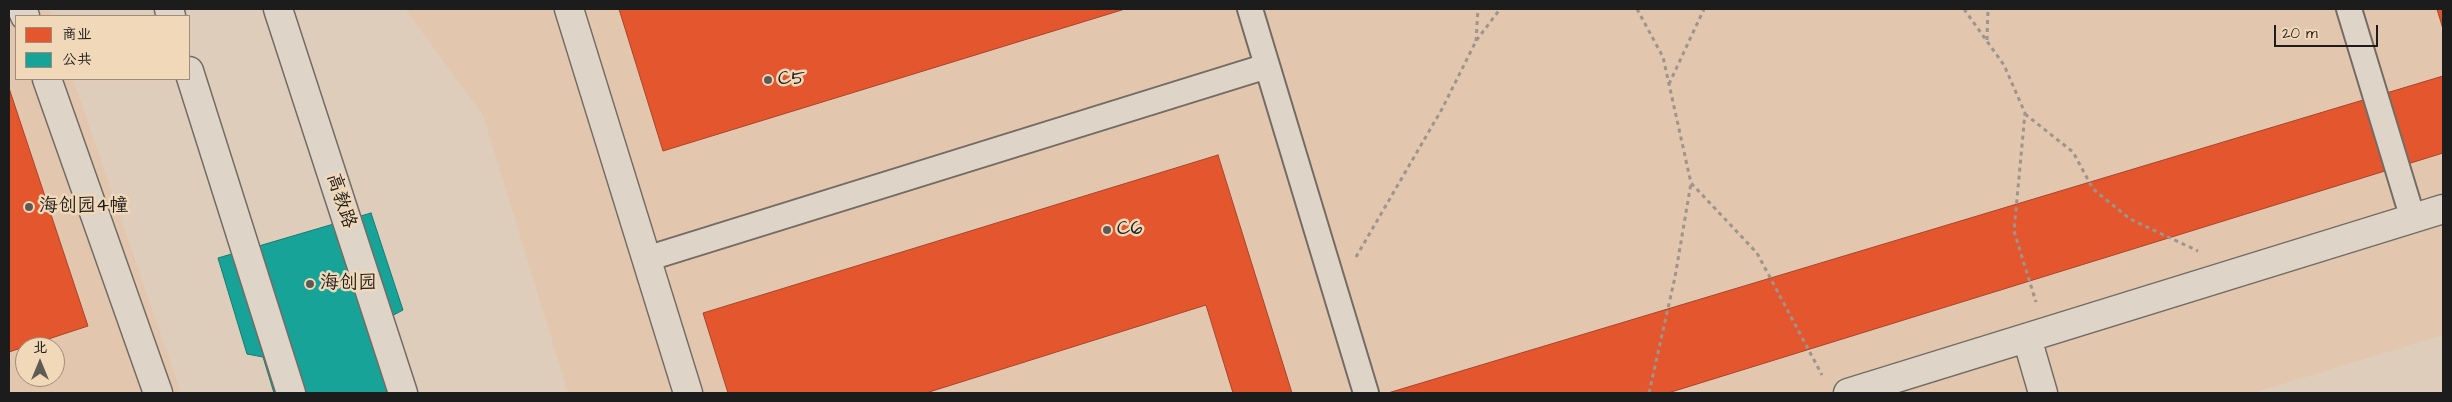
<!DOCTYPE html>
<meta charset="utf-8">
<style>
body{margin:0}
#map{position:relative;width:2452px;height:402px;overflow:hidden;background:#dfcdbc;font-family:"Architects Daughter","LXGW WenKai TC",sans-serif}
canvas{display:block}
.frame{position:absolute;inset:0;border:10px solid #1c1c1c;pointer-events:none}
.legend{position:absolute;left:15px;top:15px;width:175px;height:65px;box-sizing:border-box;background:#f0d8b8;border:1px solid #9b8d7a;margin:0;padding:6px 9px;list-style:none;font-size:15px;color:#1c1c1c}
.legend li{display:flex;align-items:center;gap:10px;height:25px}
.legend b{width:25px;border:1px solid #9b8d7a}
.north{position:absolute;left:15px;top:337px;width:50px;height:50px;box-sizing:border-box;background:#f0d8b8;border:1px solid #9b8d7a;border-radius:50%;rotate:0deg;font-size:14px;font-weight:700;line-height:20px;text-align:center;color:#1c1c1c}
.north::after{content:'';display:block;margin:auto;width:18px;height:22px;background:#605a54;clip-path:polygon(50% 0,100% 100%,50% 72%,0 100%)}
.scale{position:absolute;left:2274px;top:25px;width:104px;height:22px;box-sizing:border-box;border:2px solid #1c1c1c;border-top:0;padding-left:6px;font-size:15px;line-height:18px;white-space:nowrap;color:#1c1c1c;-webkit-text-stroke:4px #f0d8b8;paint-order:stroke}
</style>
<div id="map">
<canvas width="2452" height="402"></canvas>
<div class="frame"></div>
<ul class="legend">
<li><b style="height:14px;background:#e4572e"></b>商业</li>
<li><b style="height:14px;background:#17a398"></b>公共</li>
</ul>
<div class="north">北</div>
<div class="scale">20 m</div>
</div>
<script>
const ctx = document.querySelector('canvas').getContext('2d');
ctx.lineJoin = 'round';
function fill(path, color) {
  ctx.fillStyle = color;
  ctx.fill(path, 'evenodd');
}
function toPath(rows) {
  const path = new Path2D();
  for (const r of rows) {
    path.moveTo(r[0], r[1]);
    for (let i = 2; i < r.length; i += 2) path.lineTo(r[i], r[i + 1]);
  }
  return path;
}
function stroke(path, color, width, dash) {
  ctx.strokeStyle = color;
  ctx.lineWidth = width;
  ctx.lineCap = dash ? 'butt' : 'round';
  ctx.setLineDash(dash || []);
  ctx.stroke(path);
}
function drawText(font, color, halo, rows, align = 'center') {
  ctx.font = font + ' "Architects Daughter","LXGW WenKai TC",sans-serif';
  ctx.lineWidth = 5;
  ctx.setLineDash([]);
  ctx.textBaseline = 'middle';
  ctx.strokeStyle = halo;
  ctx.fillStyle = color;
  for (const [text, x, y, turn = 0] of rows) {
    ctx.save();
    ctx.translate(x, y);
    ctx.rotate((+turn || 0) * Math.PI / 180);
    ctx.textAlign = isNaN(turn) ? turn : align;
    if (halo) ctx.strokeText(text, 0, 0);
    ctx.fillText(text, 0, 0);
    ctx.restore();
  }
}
fill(toPath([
 [9,9,49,9,52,16,16,16,16,79,73,79,181,393,9,393],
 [25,347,55,347,55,377,25,377],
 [405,9,2443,9,2443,335,2253,393,568,393,483,115]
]), '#e2c6ae');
const shops = toPath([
 [619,9,1125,9,663,151,619,9],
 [2437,9,2443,9,2443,29,2437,9],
 [2443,76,2443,153,1668,393,1388,393,2443,76],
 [9,88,88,326,9,352,9,88],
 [1218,155,1292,393,1233,393,1206,305,926,393,728,393,703,313,1218,155]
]);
fill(shops, '#e4572e');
stroke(shops, '#a84529', 1);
const public = toPath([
 [371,213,403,310,386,319,410,393,274,393,263,357,247,354,218,258,371,213]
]);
fill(public, '#17a398');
stroke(public, '#187a73', 1);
const pedestrian = toPath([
 [1250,9,1366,393],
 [2349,9,2413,219],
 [646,259,1267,66]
]);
const minor = toPath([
 [22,9,25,16],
 [569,9,688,393],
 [47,79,158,393],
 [2027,338,2043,393],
 [1848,393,2443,209]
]);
const secondary = toPath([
 [169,9,171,16],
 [278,9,403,393],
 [189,71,291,393]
]);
stroke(pedestrian, '#746c64', 28);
stroke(minor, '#746c64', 31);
stroke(secondary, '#746c64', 31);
stroke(toPath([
 [1637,9,1663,57,1691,183,1757,253,1822,375],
 [1964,9,2004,65,2025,113,2014,231,2036,302],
 [1987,40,1988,9],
 [1476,41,1478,9],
 [1669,84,1704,9],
 [2025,114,2073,152,2093,189,2130,219,2198,251],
 [1356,257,1442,109,1476,41,1500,9],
 [1649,393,1675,277,1691,183]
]), '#9c958d', 3, [4, 4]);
stroke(pedestrian, '#ded4c8', 24);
stroke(minor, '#ded4c8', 28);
stroke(secondary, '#ded4c8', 28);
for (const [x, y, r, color] of [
 [768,80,5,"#605a54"],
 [29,207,5,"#605a54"],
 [1107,230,5,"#605a54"],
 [310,284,5,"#605a54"]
]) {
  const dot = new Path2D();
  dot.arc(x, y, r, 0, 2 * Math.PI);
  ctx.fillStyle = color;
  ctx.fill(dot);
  stroke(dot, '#f0d8b8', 2);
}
drawText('19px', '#1c1c1c', '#f0d8b8', [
 ["C5",778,80],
 ["海创园4幢",39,207],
 ["C6",1117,230],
 ["海创园",320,284]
], 'left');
drawText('19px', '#1c1c1c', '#f0d8b8', [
 ["高教路",340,201,72]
]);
</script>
